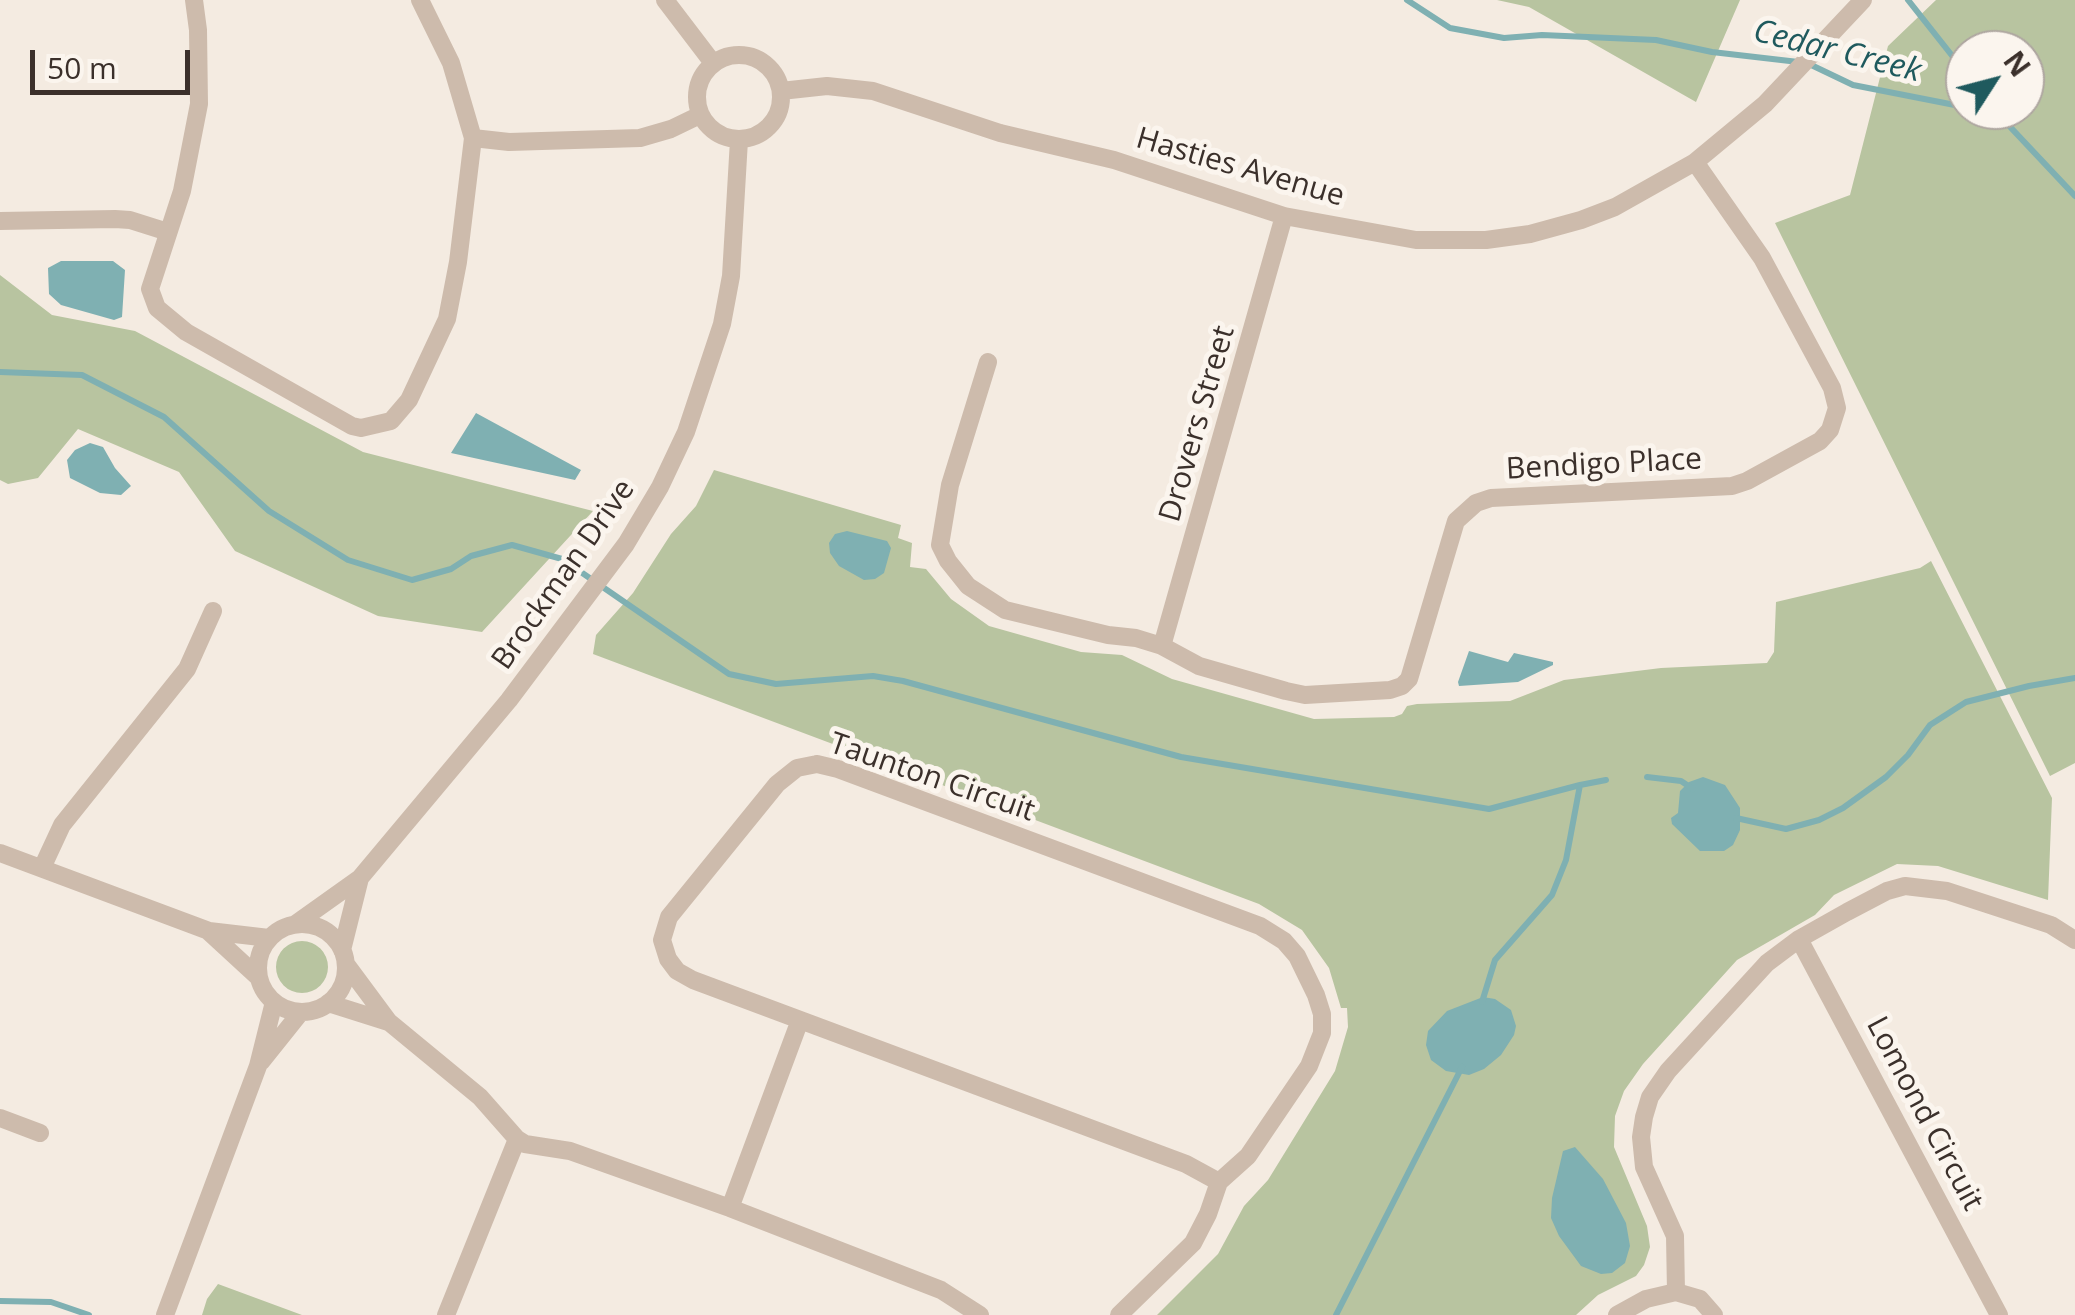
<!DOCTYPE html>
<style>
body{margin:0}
#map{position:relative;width:2075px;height:1315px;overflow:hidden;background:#f4ebe1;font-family:"Open Sans",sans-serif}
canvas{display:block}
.north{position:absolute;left:1945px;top:30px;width:100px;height:100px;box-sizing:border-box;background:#fbf5ee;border:2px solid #aea6a0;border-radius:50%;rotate:54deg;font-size:28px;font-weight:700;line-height:40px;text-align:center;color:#3b302b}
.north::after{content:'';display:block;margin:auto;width:35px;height:45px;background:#1f5a5e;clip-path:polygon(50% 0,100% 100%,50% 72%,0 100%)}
.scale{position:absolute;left:30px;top:50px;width:160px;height:45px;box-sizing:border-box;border:5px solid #3b302b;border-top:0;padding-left:12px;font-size:30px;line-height:35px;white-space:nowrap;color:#3b302b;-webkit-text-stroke:8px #fbf5ee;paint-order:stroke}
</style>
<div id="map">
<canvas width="2075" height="1315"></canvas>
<div class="north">N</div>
<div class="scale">50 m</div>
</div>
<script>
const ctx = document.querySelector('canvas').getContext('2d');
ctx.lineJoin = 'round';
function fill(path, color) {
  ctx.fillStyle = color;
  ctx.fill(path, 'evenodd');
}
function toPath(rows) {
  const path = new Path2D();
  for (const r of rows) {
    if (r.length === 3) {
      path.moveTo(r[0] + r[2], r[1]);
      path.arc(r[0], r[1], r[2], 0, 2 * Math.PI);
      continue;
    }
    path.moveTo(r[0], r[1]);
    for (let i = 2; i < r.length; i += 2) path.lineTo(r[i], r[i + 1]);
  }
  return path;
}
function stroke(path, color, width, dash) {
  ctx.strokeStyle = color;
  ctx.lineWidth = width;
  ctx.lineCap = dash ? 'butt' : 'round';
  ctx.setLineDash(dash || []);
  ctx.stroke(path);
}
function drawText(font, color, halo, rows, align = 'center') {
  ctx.font = font + ' "Open Sans",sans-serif';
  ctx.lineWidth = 10;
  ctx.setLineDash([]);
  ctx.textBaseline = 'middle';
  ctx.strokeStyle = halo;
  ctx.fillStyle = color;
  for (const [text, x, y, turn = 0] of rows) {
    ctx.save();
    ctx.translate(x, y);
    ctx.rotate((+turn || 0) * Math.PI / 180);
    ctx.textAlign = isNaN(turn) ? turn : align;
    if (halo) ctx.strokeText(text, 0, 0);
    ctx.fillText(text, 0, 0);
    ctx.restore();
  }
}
fill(toPath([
 [1497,0,1740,0,1696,102,1529,7],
 [1936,0,2075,0,2075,763,2050,776,1775,223,1850,195,1888,46],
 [1965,50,2025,50,2025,110,1965,110],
 [0,275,52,315,135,331,363,452,593,511,482,632,378,616,235,551,179,472,78,429,38,478,8,484,0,480],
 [714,470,901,525,898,538,912,543,910,567,926,569,951,599,989,626,1081,652,1122,655,1172,679,1314,719,1394,717,1402,714,1407,706,1417,704,1510,701,1564,680,1661,668,1767,663,1774,652,1776,602,1920,568,1931,561,2052,798,2048,900,1938,866,1897,864,1834,895,1815,915,1737,960,1643,1064,1624,1091,1615,1116,1614,1147,1647,1226,1650,1247,1644,1265,1636,1276,1598,1295,1576,1315,1157,1315,1218,1254,1244,1206,1268,1180,1335,1071,1348,1027,1347,1008,1341,1008,1329,968,1302,930,1259,904,593,654,596,635,633,593,671,534,696,506],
 [302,967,26],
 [218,1284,302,1315,202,1315,207,1299]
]), '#b8c4a0');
fill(toPath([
 [61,261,113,261,125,270,122,317,114,320,61,305,49,294,48,268],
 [476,413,581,470,575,480,451,453],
 [90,443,103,447,115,468,131,486,121,495,100,493,70,478,67,460,75,450],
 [847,531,887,541,891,548,884,573,875,579,864,580,839,566,830,553,829,543,835,534],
 [1469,651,1508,662,1514,653,1553,662,1553,665,1518,682,1459,686,1458,682],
 [1703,777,1725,785,1740,808,1740,830,1733,845,1724,851,1700,851,1672,824,1671,818,1678,813,1680,791,1689,782],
 [1483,997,1495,999,1511,1010,1516,1026,1514,1035,1501,1055,1484,1069,1469,1075,1446,1071,1431,1060,1426,1045,1428,1031,1447,1011],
 [1575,1147,1603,1179,1626,1223,1630,1246,1625,1263,1612,1273,1601,1274,1581,1266,1559,1236,1551,1218,1552,1198,1563,1151]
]), '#7fb0b2');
stroke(toPath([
 [1407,0,1450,28,1504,38,1542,35,1656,40,1712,52,1807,63,1853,85,1965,107],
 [1908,0,1965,72],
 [1980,110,1998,114,2075,196],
 [0,372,82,375,164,417,269,511,348,560,412,580,451,569,471,556,512,545,562,559,729,674,776,684,873,676,903,681,1181,757,1489,809,1580,785],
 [1647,777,1681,781,1693,789],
 [1736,818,1786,829,1819,820,1843,808,1886,777,1908,755,1930,725,1966,702,2029,686,2075,678],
 [1482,1002,1495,960,1552,895,1566,860,1580,785,1606,780],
 [0,1301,51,1302,89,1315],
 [1336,1315,1462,1067]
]), '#7fb0b2', 6);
stroke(toPath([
 [194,0,198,30,199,104,182,191,150,289,157,308,186,332,352,426,361,428,391,421,409,400,447,319,458,262,473,138,451,63,420,0],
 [665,0,713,63],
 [739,97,42],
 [781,91,827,86,873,91,1000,133,1114,160,1284,216,1416,240,1486,240,1530,234,1581,220,1615,207,1695,162,1765,104,1863,0],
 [473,138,509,142,640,138,671,129,700,115],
 [0,221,115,219,130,220,168,232],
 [988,362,950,485,940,545,948,561,968,586,1005,610,1108,635,1136,638,1162,646,1199,666,1286,691,1305,695,1390,690,1402,686,1409,679,1456,521,1476,503,1491,498,1732,486,1747,481,1820,441,1830,430,1837,408,1832,388,1762,258,1695,162],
 [1162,646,1284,216],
 [817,764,838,769,1260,926,1284,941,1297,956,1316,995,1322,1014,1322,1033,1309,1066,1248,1156,1219,1182,1186,1164,693,980,677,971,668,959,662,940,669,917,777,784,797,768,817,764],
 [0,853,209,931,269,938],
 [42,868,62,825,187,669,213,611],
 [302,968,44],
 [294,925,360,878,509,700,626,544,660,487,686,432,722,324,731,276,739,140],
 [209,932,259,978],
 [1799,939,1999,1315],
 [342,950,360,878],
 [346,964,389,1022,480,1097,517,1139,525,1144,570,1151,730,1208,941,1290,980,1315],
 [328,1003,388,1022],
 [261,1062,301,1012],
 [0,1118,40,1133],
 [730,1208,800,1020],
 [1676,1292,1675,1236,1644,1167,1641,1137,1644,1117,1650,1097,1668,1071,1767,963,1799,939,1847,912,1887,891,1905,886,1947,891,2051,925,2075,940],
 [165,1315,258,1066,274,1002],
 [446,1315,517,1139],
 [1119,1315,1193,1243,1208,1214,1219,1182],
 [1617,1315,1646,1299,1676,1292,1700,1299,1714,1315]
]), '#cdbbac', 18);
drawText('30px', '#3b302b', '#fbf5ee', [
 ["Hasties Avenue",1240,168,16],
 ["Drovers Street",1198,424,-74],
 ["Bendigo Place",1604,465,-3],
 ["Brockman Drive",564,575,-55],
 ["Taunton Circuit",932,778,19],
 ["Lomond Circuit",1924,1114,62]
]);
drawText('italic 32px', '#1f5a5e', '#fbf5ee', [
 ["Cedar Creek",1837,52,14]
]);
</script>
